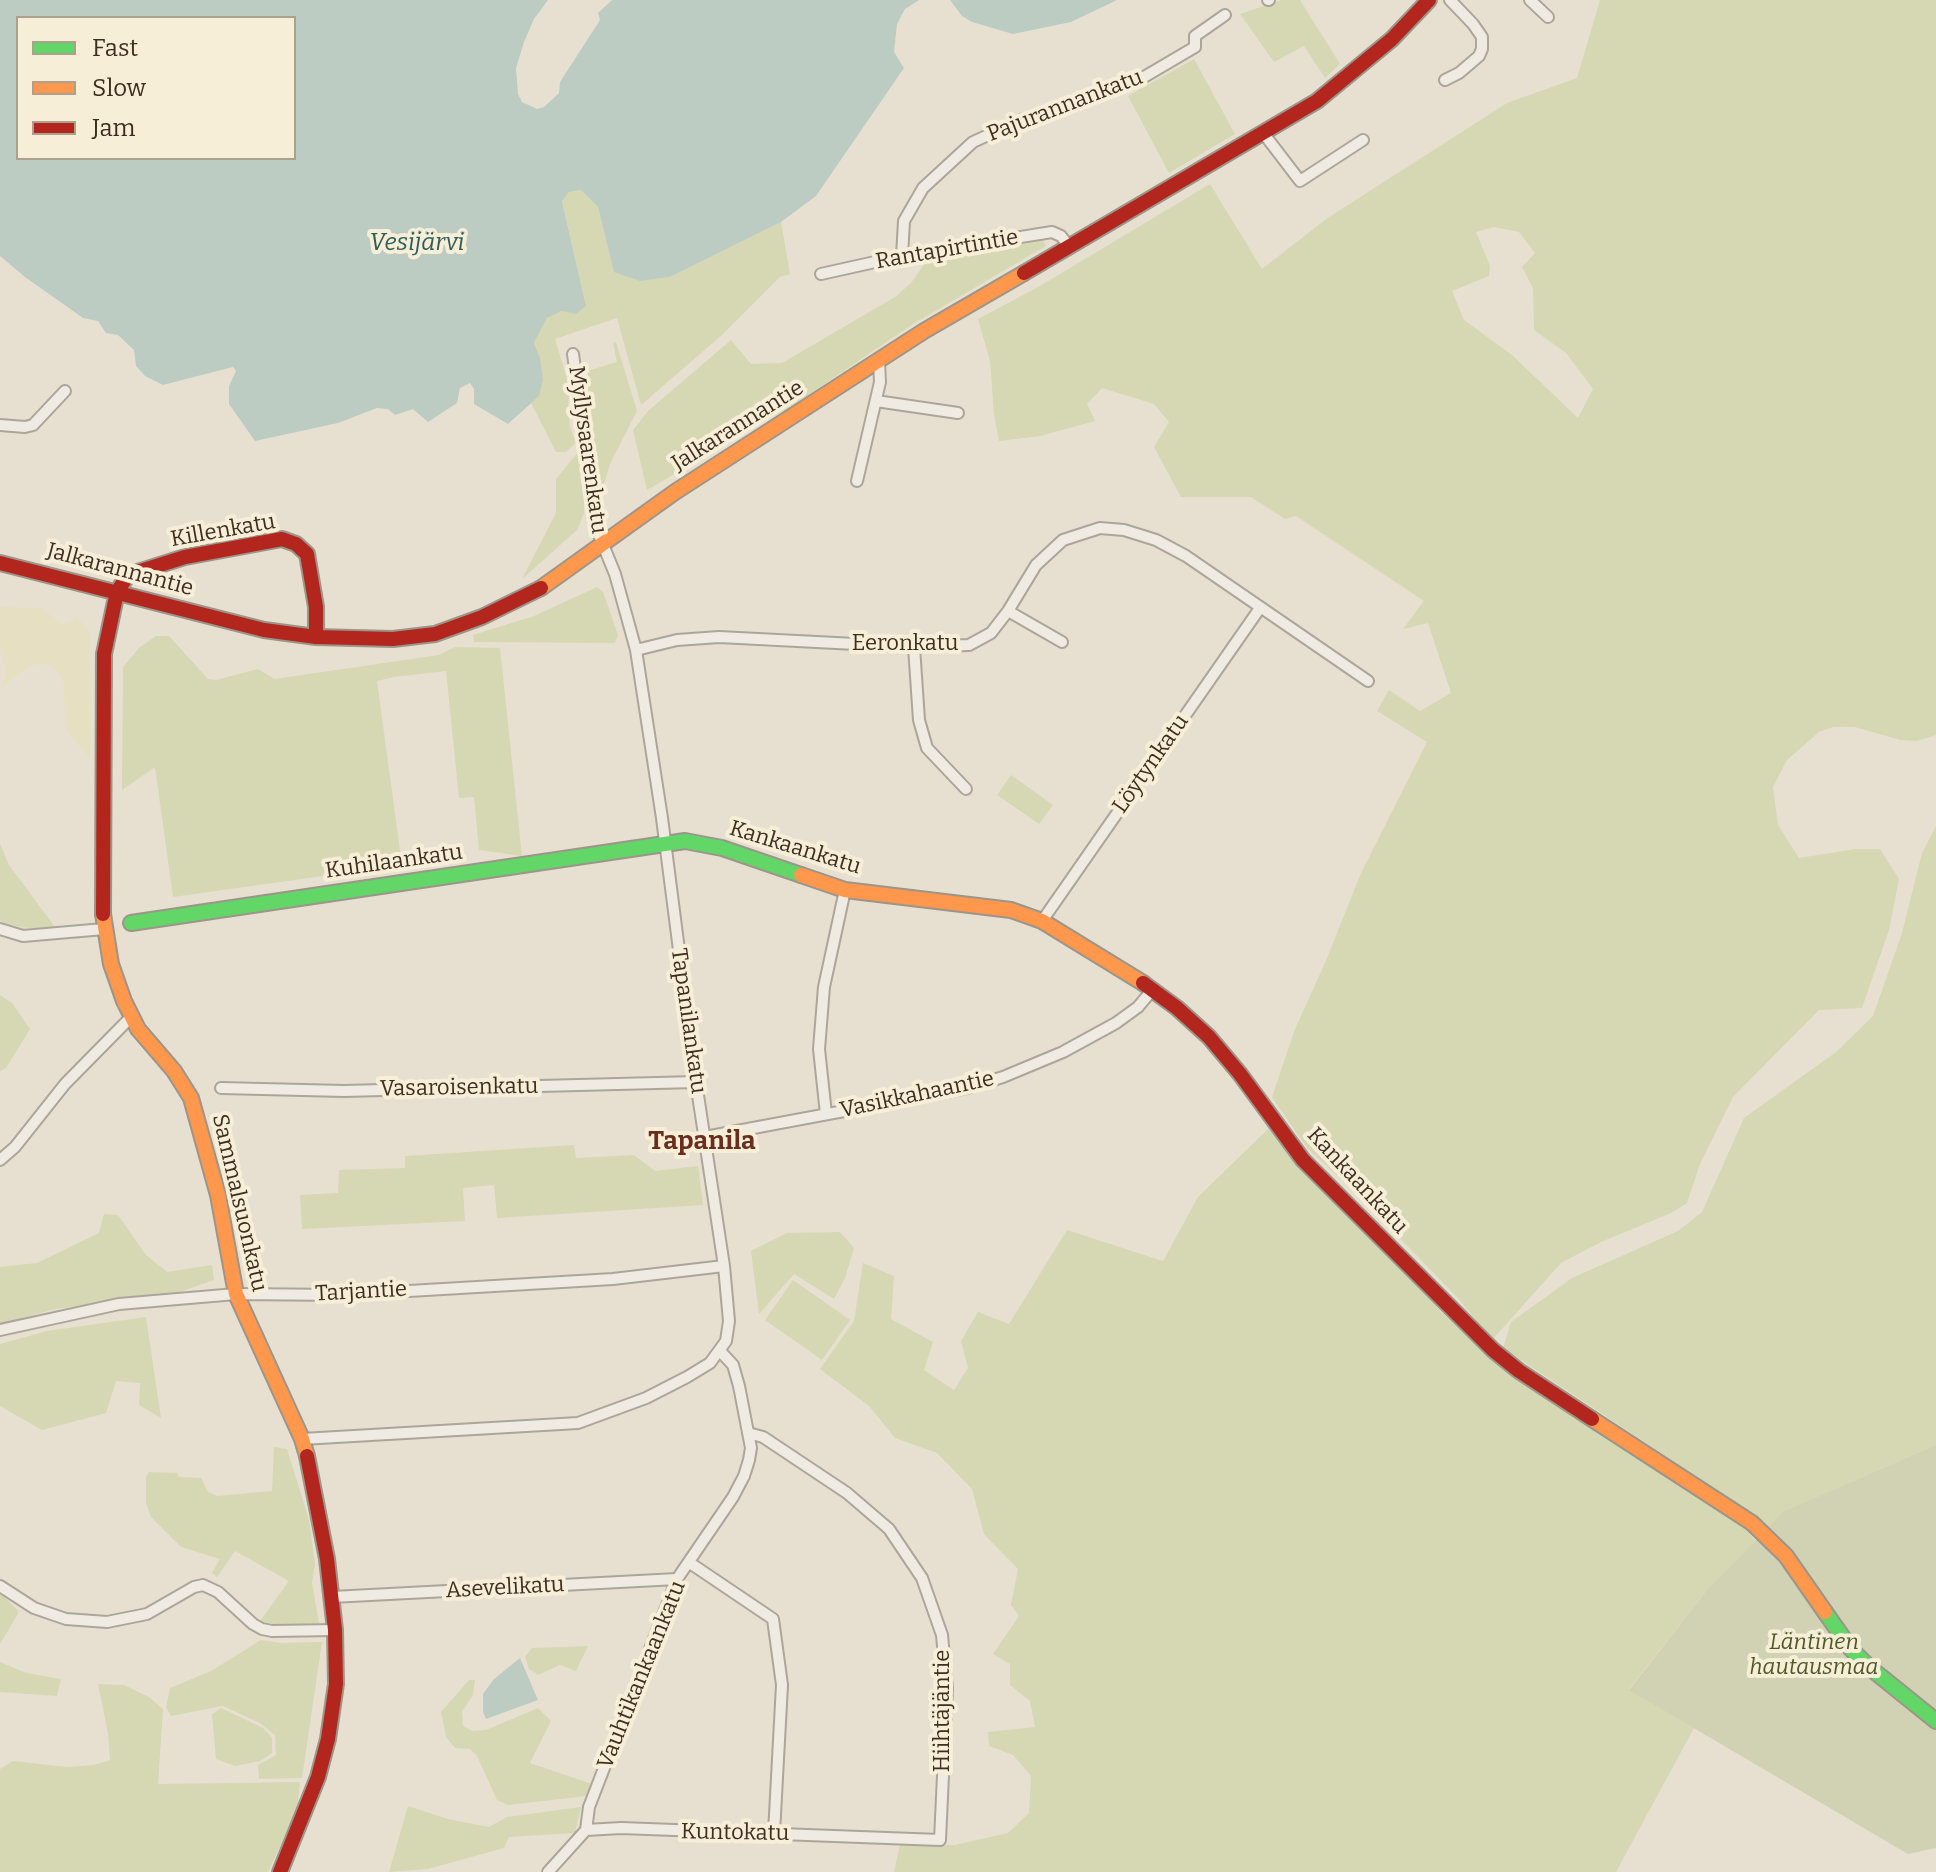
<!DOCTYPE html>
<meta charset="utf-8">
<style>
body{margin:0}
#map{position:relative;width:1936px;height:1872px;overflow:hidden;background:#e7e0d1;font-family:Bitter,serif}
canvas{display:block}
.legend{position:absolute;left:16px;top:16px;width:280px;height:144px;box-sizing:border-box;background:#f7eed8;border:2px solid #ada18e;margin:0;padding:10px 14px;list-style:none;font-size:24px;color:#3d2e20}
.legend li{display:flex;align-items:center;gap:16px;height:40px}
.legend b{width:40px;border:2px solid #ada18e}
</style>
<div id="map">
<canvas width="1936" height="1872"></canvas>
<ul class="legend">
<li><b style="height:10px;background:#63d668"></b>Fast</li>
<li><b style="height:10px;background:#ff974d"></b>Slow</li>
<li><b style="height:10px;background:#b3261e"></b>Jam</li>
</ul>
</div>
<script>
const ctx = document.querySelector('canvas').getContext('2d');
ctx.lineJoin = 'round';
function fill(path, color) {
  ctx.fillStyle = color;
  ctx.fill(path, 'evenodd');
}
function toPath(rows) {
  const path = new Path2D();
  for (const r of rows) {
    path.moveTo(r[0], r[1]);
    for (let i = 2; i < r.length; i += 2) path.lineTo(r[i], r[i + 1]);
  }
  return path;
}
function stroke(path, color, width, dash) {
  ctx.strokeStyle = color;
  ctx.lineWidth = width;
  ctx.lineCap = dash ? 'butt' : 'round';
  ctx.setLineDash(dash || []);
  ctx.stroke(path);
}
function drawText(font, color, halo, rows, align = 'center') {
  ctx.font = font + ' Bitter,serif';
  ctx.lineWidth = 8;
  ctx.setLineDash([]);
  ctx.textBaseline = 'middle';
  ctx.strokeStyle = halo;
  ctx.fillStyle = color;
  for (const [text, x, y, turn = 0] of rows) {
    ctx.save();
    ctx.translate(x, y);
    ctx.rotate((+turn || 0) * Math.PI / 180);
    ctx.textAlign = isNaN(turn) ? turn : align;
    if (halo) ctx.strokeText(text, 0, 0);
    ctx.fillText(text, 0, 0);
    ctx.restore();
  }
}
fill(toPath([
 [0,607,40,608,64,624,73,621,76,616,90,632,91,759,67,731,63,678,52,667,41,663,29,667,0,688,6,673,0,644]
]), '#e6dfc2');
fill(toPath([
 [1282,0,1300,0,1340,64,1325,78,1304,46,1274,62,1240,14],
 [1600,0,1936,0,1936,735,1917,741,1900,740,1855,727,1833,727,1819,732,1787,760,1773,787,1778,825,1799,858,1856,849,1880,849,1899,879,1889,930,1862,1008,1819,1010,1733,1097,1700,1164,1687,1203,1671,1213,1601,1242,1561,1263,1492,1340,1457,1297,1351,1188,1307,1148,1272,1097,1295,1029,1325,963,1361,873,1427,742,1377,711,1389,690,1420,711,1451,693,1428,623,1403,629,1424,601,1296,516,1285,519,1251,497,1181,497,1154,447,1169,422,1154,404,1102,388,1087,404,1095,421,1040,436,999,441,994,414,990,361,978,319,1040,286,1210,184,1262,269,1326,219,1507,103,1577,78],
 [1494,227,1519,232,1535,253,1522,267,1533,288,1534,330,1566,353,1593,389,1578,418,1512,355,1464,320,1452,291,1489,276,1490,266,1476,232],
 [1194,59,1235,134,1169,173,1128,96],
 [581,190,598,207,614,271,640,281,670,277,781,222,790,274,780,277,722,335,641,405,617,318,555,339,570,389,568,405,570,427,576,442,566,452,556,452,531,403,539,396,540,358,534,343,547,318,562,311,586,306,562,200,569,192],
 [1043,241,1046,246,913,324,798,402,647,490,633,430,648,411,731,340,751,364,782,363,895,297,911,283,928,259],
 [616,342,637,411,610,464,601,494,598,494,582,386,590,383,587,371,617,362,613,343],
 [579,451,585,485,584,513,577,530,522,579,556,513,556,479],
 [597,587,603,592,618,635,615,643,474,642,473,635,534,616],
 [156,636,169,636,208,679,216,680,258,669,274,679,439,655,455,647,500,648,522,856,479,850,474,797,459,798,446,671,394,677,377,681,402,865,173,897,155,767,122,790,123,667,140,647],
 [1011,775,1053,805,1039,824,997,795],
 [1936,826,1936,1445,1784,1511,1766,1530,1756,1517,1717,1490,1503,1348,1511,1322,1572,1278,1678,1231,1702,1212,1744,1118,1836,1052,1873,1016,1902,933,1922,853],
 [0,844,9,865,55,927,39,929,20,927,0,921],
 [0,995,12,1003,30,1029,6,1068,0,1071],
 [1270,1127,1336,1203,1410,1275,1442,1313,1484,1350,1744,1526,1755,1541,1707,1590,1629,1689,1694,1728,1616,1872,894,1872,900,1844,955,1845,1008,1833,1029,1813,1031,1776,1013,1755,989,1746,988,1732,1035,1727,1030,1701,1010,1685,1010,1664,993,1654,1019,1616,1011,1605,1018,1569,984,1534,972,1489,937,1453,895,1438,869,1406,820,1369,854,1321,863,1263,894,1276,891,1319,933,1342,924,1370,954,1390,968,1368,961,1341,978,1312,1009,1324,1067,1230,1163,1261,1198,1197],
 [574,1145,576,1158,634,1155,655,1171,698,1166,703,1205,497,1218,494,1185,463,1188,465,1221,302,1229,300,1195,338,1193,339,1170,405,1168,405,1156],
 [104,1214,118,1215,146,1255,167,1272,212,1265,214,1280,171,1295,55,1309,0,1324,0,1267,37,1263,99,1233],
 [840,1232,854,1248,845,1278,834,1299,794,1274,759,1314,751,1251,787,1233],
 [793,1280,850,1320,822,1360,765,1320],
 [146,1317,161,1418,139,1405,140,1383,116,1381,106,1413,42,1430,0,1406,0,1344,47,1331],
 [274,1447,287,1449,309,1520,315,1564,312,1583,319,1623,281,1626,260,1621,289,1581,235,1551,217,1577,212,1573,220,1559,181,1547,151,1517,146,1503,146,1477,149,1472,177,1473,179,1477,201,1478,208,1492,217,1496,272,1491],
 [0,1592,19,1612,0,1644],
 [261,1640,281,1643,322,1642,302,1778,259,1779,258,1765,276,1755,275,1735,260,1723,223,1706,171,1716,166,1707,170,1688,211,1671],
 [588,1646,576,1671,560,1665,538,1675,529,1669,525,1657,532,1648],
 [0,1662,26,1673,61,1679,57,1696,0,1692],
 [469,1680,475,1680,473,1695,462,1712,463,1726,472,1731,486,1730,538,1708,551,1721,530,1763,592,1784,587,1796,508,1805,497,1800,477,1756,470,1749,455,1748,446,1737,441,1712],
 [98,1684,124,1685,149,1697,163,1709,158,1784,300,1782,297,1810,268,1872,0,1872,0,1769,13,1761,67,1767,94,1765,110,1760,108,1733],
 [221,1708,263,1728,272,1738,272,1753,260,1761,235,1766,216,1759,212,1714],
 [408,1806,448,1819,489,1827,507,1817,581,1807,575,1833,509,1837,504,1848,428,1869,389,1872]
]), '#d6d7b3');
fill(toPath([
 [1936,1445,1936,1848,1908,1854,1629,1690,1707,1590,1784,1511]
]), '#d1d1b3');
fill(toPath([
 [0,0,548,0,534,19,524,42,516,68,518,94,522,102,537,109,544,107,559,93,560,82,600,20,598,13,612,0,919,0,905,9,897,24,894,52,904,68,816,196,781,222,670,277,640,281,614,272,598,207,581,190,569,192,562,201,586,306,576,314,562,311,547,318,534,343,540,358,543,380,539,396,508,424,474,404,474,389,470,383,460,388,457,403,428,422,413,409,395,415,388,409,377,408,338,423,255,441,229,404,229,386,236,371,233,367,163,385,145,376,136,366,134,350,118,335,106,333,98,321,83,318,25,277,0,256],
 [18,18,294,18,294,158,18,158],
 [950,0,1117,0,1071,22,1013,34,972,22,962,16],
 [520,1658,538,1700,486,1719,483,1712,483,1694,494,1679]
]), '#bcccc2');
const street = toPath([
 [1268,0,1269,0],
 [1530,0,1548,17],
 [1445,80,1459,73,1479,56,1482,49,1482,37,1473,24,1450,0],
 [1264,134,1300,181,1363,140],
 [902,256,904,221,923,188,973,142,1021,120,1069,106,1144,77,1195,47,1195,36,1225,15],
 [821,274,902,256,1052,232,1061,236,1069,246],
 [876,401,958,413],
 [0,425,25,427,33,425,65,391],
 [857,481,880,382,879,361],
 [1008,611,1062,642],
 [914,647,919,720,927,748,966,789],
 [636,650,677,640,719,637,914,647,969,645,991,633,1008,611,1036,565,1063,540,1100,528,1124,530,1156,540,1186,556,1368,681],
 [1042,921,1260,608],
 [0,929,23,936,104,929],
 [221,1088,344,1091,696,1082],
 [826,1114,819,1049,824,987,845,890],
 [705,1137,967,1088,1003,1077,1063,1052,1116,1023,1138,1007,1153,989],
 [0,1160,15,1147,65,1084,131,1017],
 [0,1330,119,1304,236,1294,341,1295,613,1279,724,1266],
 [302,1439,578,1423,646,1398,687,1377,710,1363,726,1341,729,1321,724,1266,696,1082,662,818,636,650,615,574,597,530,573,354],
 [690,1563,773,1619,782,1685,774,1833],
 [0,1586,34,1608,66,1619,107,1622,147,1614,194,1587,203,1585,218,1592,253,1624,262,1629,272,1631,335,1630],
 [332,1597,677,1579],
 [586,1830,589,1807,677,1579,733,1497,744,1476,749,1460,751,1448,739,1386,733,1365,720,1351],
 [548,1872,586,1830,621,1828,940,1840,947,1689,942,1635,922,1578,889,1529,847,1493,763,1437,748,1433]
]);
const fast = toPath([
 [131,923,685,841,722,848,801,875],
 [1825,1612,1851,1649,1869,1667,1936,1721]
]);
const slow = toPath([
 [541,588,675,492,924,331,1024,273],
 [801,875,845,890,1011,910,1042,921,1143,983],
 [103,914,111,964,124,1001,138,1029,174,1071,191,1098,218,1195,236,1294,302,1439,307,1456],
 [1592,1419,1752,1523,1786,1556,1825,1612]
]);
const jam = toPath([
 [1024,273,1317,101,1392,39,1429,0],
 [0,563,264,630,316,637,393,639,435,634,482,617,541,588],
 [103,914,104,654,117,592,128,575,185,557,282,539,296,544,307,554,316,607,316,637],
 [1143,983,1177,1008,1209,1037,1240,1074,1303,1160,1493,1350,1519,1371,1592,1419],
 [280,1872,318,1777,328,1739,336,1684,335,1630,327,1559,307,1456]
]);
stroke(street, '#ada599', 14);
stroke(fast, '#9c958a', 18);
stroke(slow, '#9c958a', 18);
stroke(jam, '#9c958a', 18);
stroke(street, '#efebe3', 10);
stroke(fast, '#63d668', 14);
stroke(slow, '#ff974d', 14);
stroke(jam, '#b3261e', 14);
drawText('22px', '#3d2e20', '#f7eed8', [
 ["Pajurannankatu",1065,106,-21],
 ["Rantapirtintie",947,250,-10],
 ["Jalkarannantie",738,426,-32],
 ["Myllysaarenkatu",587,450,82],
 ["Killenkatu",223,531,-10],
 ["Jalkarannantie",120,570,15],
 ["Eeronkatu",905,644],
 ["Löytynkatu",1151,764,-55],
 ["Kankaankatu",795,848,17],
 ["Kuhilaankatu",394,862,-8],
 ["Tapanilankatu",688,1021,82],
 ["Vasaroisenkatu",459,1088,-1],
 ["Vasikkahaantie",917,1095,-12],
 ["Kankaankatu",1357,1181,47],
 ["Sammalsuonkatu",239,1203,77],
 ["Tarjantie",361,1292,-3],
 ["Asevelikatu",505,1588,-3],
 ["Vauhtikankaankatu",642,1675,-68],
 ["Hiihtäjäntie",943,1711,-90],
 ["Kuntokatu",735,1833,1]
]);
drawText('italic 22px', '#4d5a26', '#f7eed8', [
 ["Läntinen",1814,1643],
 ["hautausmaa",1814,1668]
]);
drawText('italic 24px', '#2f5d5a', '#f7eed8', [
 ["Vesijärvi",417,243]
]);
drawText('bold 26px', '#6b2e1e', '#f7eed8', [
 ["Tapanila",702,1142]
]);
</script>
